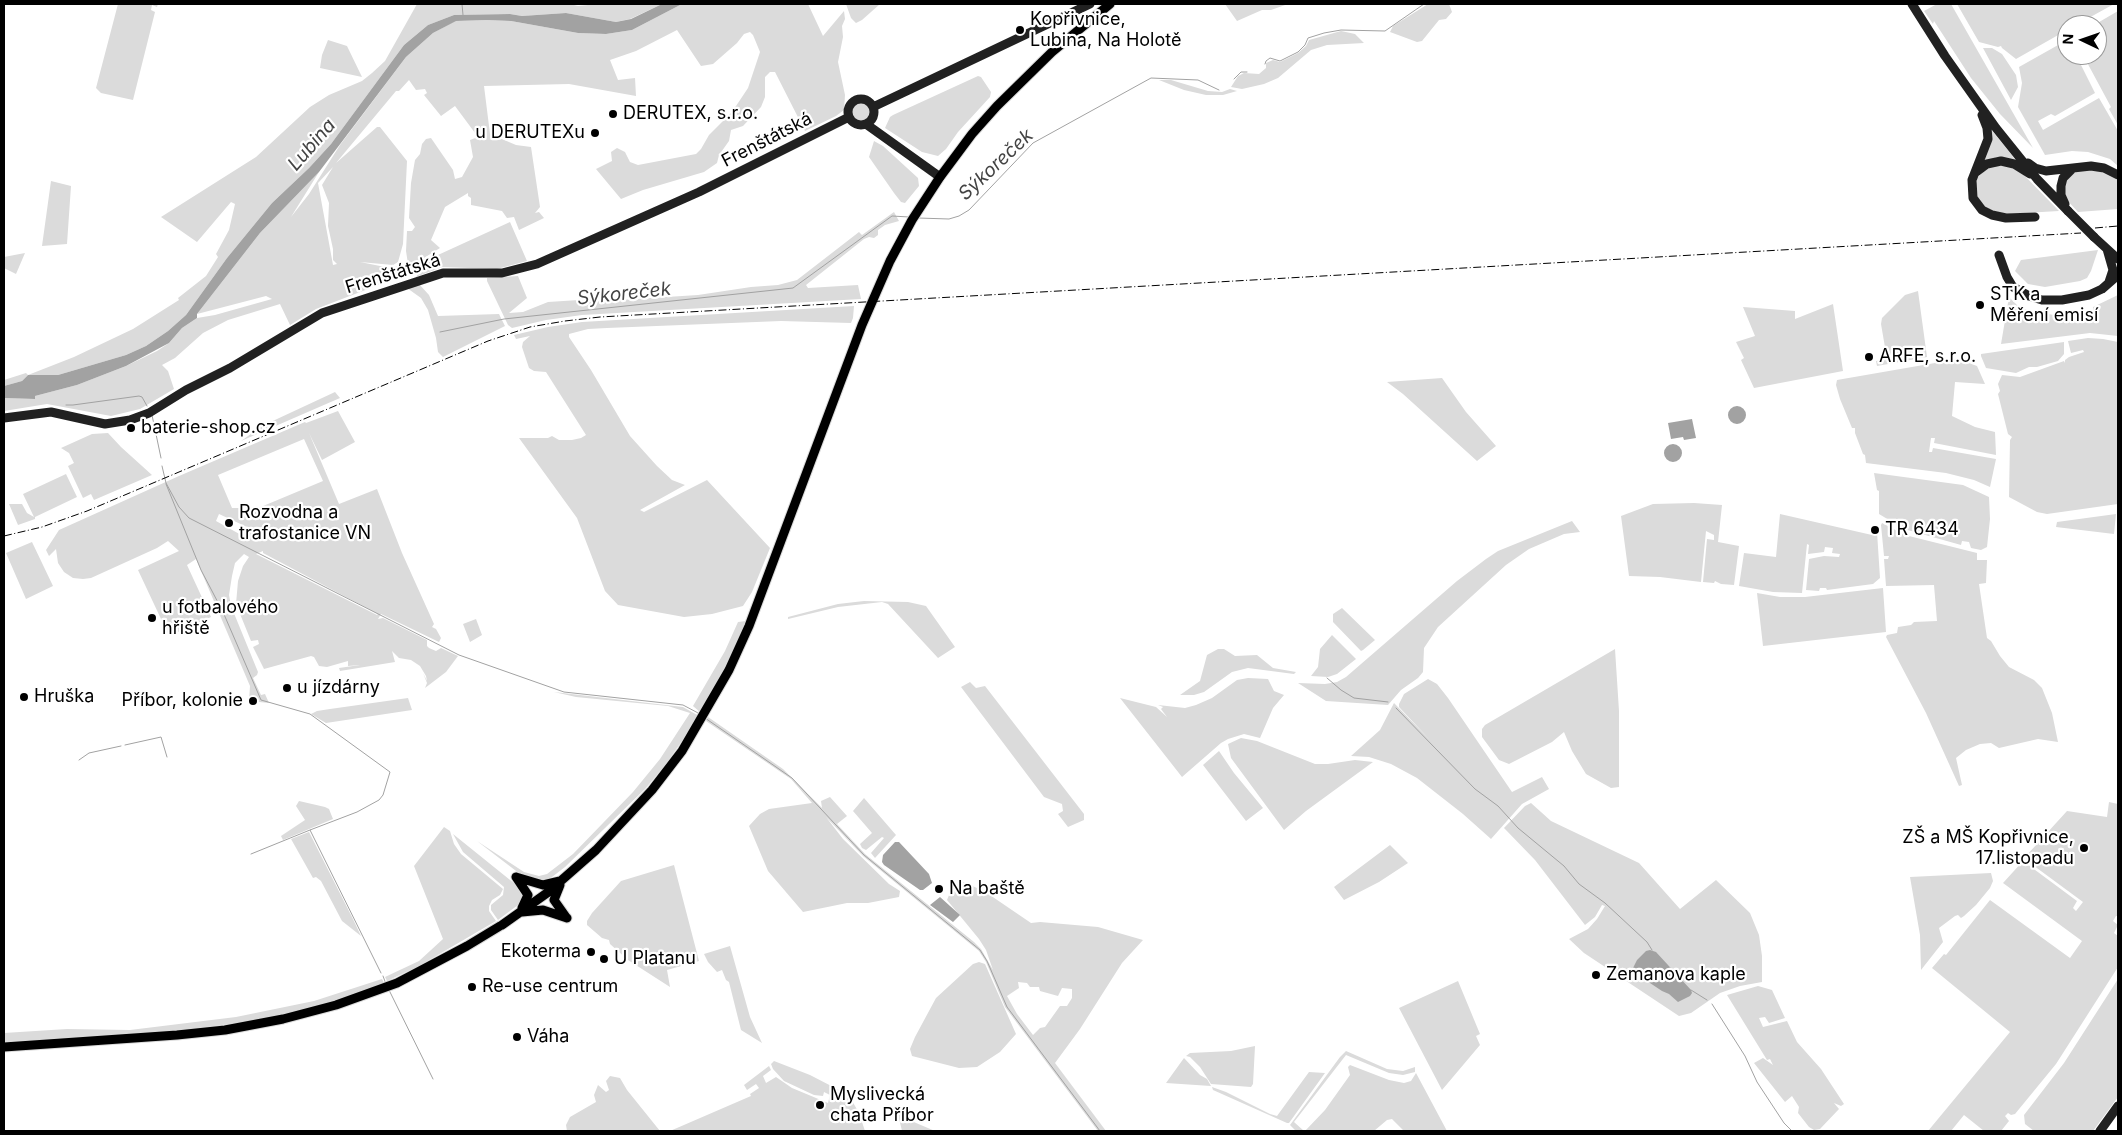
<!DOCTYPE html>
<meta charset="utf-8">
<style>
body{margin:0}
#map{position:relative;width:2122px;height:1135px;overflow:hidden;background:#fff;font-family:Inter,sans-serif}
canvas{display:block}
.frame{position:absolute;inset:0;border:5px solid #000;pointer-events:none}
.north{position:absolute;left:2057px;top:15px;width:50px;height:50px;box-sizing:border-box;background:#fff;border:1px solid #999;border-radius:50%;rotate:273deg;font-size:14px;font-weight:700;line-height:20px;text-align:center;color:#000}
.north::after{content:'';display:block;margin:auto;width:18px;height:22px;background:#000;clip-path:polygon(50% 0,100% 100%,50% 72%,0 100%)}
</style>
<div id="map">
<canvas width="2122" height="1135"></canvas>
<div class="frame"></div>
<div class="north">N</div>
</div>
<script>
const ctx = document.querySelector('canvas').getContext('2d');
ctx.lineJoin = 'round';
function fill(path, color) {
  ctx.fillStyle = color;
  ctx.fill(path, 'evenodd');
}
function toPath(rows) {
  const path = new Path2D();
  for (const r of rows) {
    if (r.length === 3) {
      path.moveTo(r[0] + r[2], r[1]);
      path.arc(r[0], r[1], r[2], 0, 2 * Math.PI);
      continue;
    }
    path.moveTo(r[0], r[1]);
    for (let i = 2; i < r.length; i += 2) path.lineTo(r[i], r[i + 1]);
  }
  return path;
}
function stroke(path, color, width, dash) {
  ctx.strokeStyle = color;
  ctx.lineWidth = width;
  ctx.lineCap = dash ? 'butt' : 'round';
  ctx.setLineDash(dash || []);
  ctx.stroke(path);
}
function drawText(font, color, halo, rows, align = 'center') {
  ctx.font = font + ' Inter,sans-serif';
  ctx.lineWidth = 4.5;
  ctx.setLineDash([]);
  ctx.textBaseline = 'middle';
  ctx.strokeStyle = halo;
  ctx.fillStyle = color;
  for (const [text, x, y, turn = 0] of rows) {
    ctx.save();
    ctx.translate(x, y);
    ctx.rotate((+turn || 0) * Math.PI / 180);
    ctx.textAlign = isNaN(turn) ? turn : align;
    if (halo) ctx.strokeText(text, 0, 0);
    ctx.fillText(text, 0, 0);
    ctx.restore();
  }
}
fill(toPath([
 [118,4,158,4,157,7,152,5,151,10,155,12,133,100,101,93,96,88],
 [417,4,570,4,578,6,598,4,662,4,630,19,616,22,566,13,522,16,510,14,454,15,428,25,404,45,331,144,309,168,272,203,227,258,186,315,168,331,146,346,126,355,58,375,28,375,22,381,4,386,4,380,26,373,28,375,74,357,133,329,179,300,178,298,206,276,218,257,216,254,229,230,235,204,231,202,197,242,161,217,256,157,310,107,329,95,362,81,372,73,385,61],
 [682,4,808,4,823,36,844,11,845,19,842,26,843,37,838,62,845,95,844,110,836,116,805,131,775,72,770,72,765,77,765,97,761,107,743,126,731,130,729,141,719,155,717,163,704,172,643,190,621,199,596,169,612,161,611,152,617,148,625,152,630,162,638,165,696,154,701,149,709,135,732,112,748,88,760,52,753,35,750,32,744,34,737,43,713,64,701,66,677,30,636,51,610,60,618,80,635,78,636,96,569,84,484,86,490,134,516,145,531,147,540,207,535,213,539,212,544,218,519,230,514,217,507,218,502,211,471,205,471,198,468,196,468,193,445,207,431,240,440,248,411,266,408,264,406,251,407,231,412,231,415,227,409,218,411,183,415,160,420,154,422,144,426,139,431,138,453,170,455,179,462,177,473,157,470,140,478,137,455,106,441,116,424,95,427,93,425,89,416,90,409,80,399,91,396,91,336,163,377,127,380,127,407,161,403,244,398,262,393,265,360,262,390,268,403,265,405,270,394,279,316,309,290,325,280,304,228,320,203,333,175,358,162,365,168,371,174,389,140,409,111,416,47,404,4,411,4,398,34,399,35,396,77,385,126,366,157,351,169,343,182,328,197,318,215,315,272,299,266,296,197,314,260,233,319,172,291,217,309,194,340,145,406,57,433,33,455,21,487,20,511,21,578,33,606,34,632,30],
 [333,167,322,185,329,203,328,226,333,249,333,260,337,264,333,265,318,183],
 [846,4,880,4,862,20,856,23,851,18],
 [1225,4,1288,4,1271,10,1262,10,1237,21],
 [1428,4,1449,4,1452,12,1446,19,1439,20,1422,41,1417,42,1390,32,1393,26],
 [1937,4,1951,4,2033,148,2000,114,1971,78,1934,21,1933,24,1924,11],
 [1957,4,2114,4,2076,25,2067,25,2067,30,2016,59,2002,48,2001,46,1998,47,1979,42],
 [2118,11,2118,125,2109,109,2111,107,2083,55,2097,55,2097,25,2094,25],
 [1341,31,1355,34,1364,43,1327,45,1311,50,1278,78,1264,84,1242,89,1231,87,1238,76,1244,73,1259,74,1266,68,1266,63,1273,60,1280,62,1298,53,1306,46,1309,40],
 [328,40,347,46,362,77,320,68,322,55],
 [2067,40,2067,55,2076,55,2095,93,2055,116,2051,114,2038,121,2043,130,2099,98,2118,131,2118,166,2110,159,2088,152,2072,151,2045,155,2018,107,2022,83,2019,67],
 [1983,48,1992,48,2002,54,2016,75,2018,87,2011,100],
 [978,76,981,77,991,92,990,97,958,132,946,149,938,156,922,152,885,128,890,117,893,115],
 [1159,80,1171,80,1208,91,1222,92,1230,89,1237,91,1223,95,1206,95,1184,90],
 [861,112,9],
 [1989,127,2011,154,2016,161,1997,157,1982,163],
 [874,141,883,146,918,178,919,186,905,203,901,202,894,193,869,157],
 [2004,164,2021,172,2059,211,2007,214,1993,211,1985,207,1977,197,1976,184,1977,178,1989,166],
 [2083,169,2099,171,2118,180,2118,209,2078,212,2066,199,2064,195,2066,179,2075,170],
 [51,181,71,186,67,244,42,246],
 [894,212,899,221,885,225,878,230,878,235,874,238,869,237,864,239,806,285,808,288,858,285,861,299,582,315,546,320,512,328,508,325,487,281,487,278,518,276,527,298,509,313,523,312,548,302,579,300,588,302,698,295,751,287,778,285,797,280,859,232,862,235],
 [510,222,527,261,497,269,442,267,416,277,427,260],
 [2098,250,2091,271,2087,278,2080,281,2045,287,2028,284,2015,271,2021,260],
 [25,253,16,274,4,268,4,257],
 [419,284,429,295,438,316,499,314,505,326,443,357,438,352,436,338,428,310,421,298,407,288],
 [1918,291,1927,357,1877,366,1876,361,1887,359,1881,324,1882,318,1905,295],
 [2118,295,2118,336,2090,333,2001,344,2009,297,2018,306,2030,311,2066,317,2093,310,2093,307],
 [1833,304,1843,371,1754,388,1741,360,1744,358,1736,342,1755,336,1743,307,1795,311,1795,319],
 [854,306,853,318,851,323,781,321,607,328,588,329,569,334,569,337,591,370,630,436,657,466,672,480,685,485,640,510,644,512,707,480,770,548,752,592,743,606,712,614,684,617,618,605,605,591,577,518,519,438,548,438,552,436,559,440,572,440,581,438,586,435,546,372,534,371,529,368,522,347,523,342,530,336,516,339,514,335,548,327,582,322],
 [2088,338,2103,339,2118,342,2118,504,2047,514,2037,512,2009,497,2010,440,2012,437,2008,434,1998,394,2000,391,1998,384,2002,375,2020,377,2064,361,2065,363,2065,360,2069,357,2084,352,2083,350,2071,353,2068,341],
 [2064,342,2064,354,2058,361,2037,367,2029,367,2016,373,1986,368,1981,356,1981,354],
 [1958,359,1977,366,1985,384,1955,382,1952,416,1975,427,1995,432,1996,455,1934,443,1935,438,1931,438,1929,452,1932,452,1933,448,1996,459,1990,487,1974,480,1946,473,1866,463,1865,455,1863,454,1855,433,1855,428,1852,428,1840,399,1836,385,1837,380],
 [1442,378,1466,412,1496,446,1477,461,1403,394,1387,382],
 [335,392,340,398,241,441,262,426],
 [338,411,355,442,322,460,309,433,339,504,377,489,402,553,434,624,432,627,436,629,441,638,439,642,381,614,378,619,383,618,427,640,427,646,429,648,436,651,441,648,458,656,446,672,425,688,427,683,423,673,427,681,426,676,420,666,411,660,399,658,392,651,395,662,340,671,339,668,360,665,348,666,348,661,327,667,319,666,314,657,311,656,264,669,253,647,259,644,258,640,251,641,236,604,238,581,243,566,249,557,244,554,235,563,232,576,229,595,231,606,258,672,257,675,253,678,261,695,265,694,269,703,249,701,250,686,196,559,187,565,211,617,169,636,138,570,179,551,168,541,157,548,91,578,83,579,73,578,64,572,58,563,56,549,49,556,46,550,59,530,179,476,305,422,306,423],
 [304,439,323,481,244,514,241,508,232,508,218,475],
 [219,514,247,527,243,536,216,521],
 [263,551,263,553,378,614,377,615,256,554],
 [108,433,121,447,152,475,94,500,91,494,83,498,68,466,74,463,69,453,61,448,92,434],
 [1874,473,1963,485,1989,497,1990,519,1987,547,1981,550,1971,548,1969,542,1962,541,1961,545,1904,529,1879,514,1879,491,1877,490],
 [66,474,77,497,35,517,35,519,18,525,9,504,22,504,27,513,34,517,23,494],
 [1694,503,1722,505,1718,542,1739,546,1734,585,1721,584,1715,581,1714,583,1703,582,1707,539,1714,540,1714,535,1706,531,1701,582,1660,577,1629,576,1621,516,1653,504],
 [1780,514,1872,535,1877,532,1880,578,1873,584,1827,590,1826,588,1820,588,1819,591,1806,590,1809,559,1824,556,1839,557,1840,554,1832,553,1833,548,1825,547,1824,552,1808,554,1809,545,1807,544,1802,593,1773,592,1739,586,1744,553,1776,557],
 [2116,514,2114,534,2056,527,2057,522],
 [1572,521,1580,532,1564,534,1529,549,1506,565,1438,627,1424,648,1423,672,1418,678,1401,690,1388,705,1326,701,1298,683,1325,684,1337,682,1346,677,1457,581,1486,559,1498,551],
 [1882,523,1905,535,1977,553,1977,560,1987,560,1986,583,1979,584,1987,638,1991,641,2000,656,2009,667,2034,680,2042,688,2052,713,2058,742,2038,739,1999,748,1991,743,1980,744,1966,750,1956,758,1962,785,1959,786,1926,713,1886,637,1887,635,1897,633,1898,627,1911,625,1914,622,1937,621,1934,585,1886,586,1884,559,1888,559,1889,556,1884,556,1881,525],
 [32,542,53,586,26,599,6,553],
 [1883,588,1886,632,1763,646,1757,593,1780,597,1805,597],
 [864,601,908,602,926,606,955,647,938,658,888,604,882,602,838,607,788,619,788,617,838,604],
 [1342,608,1375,640,1363,650,1361,651,1333,622,1333,614],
 [476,619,482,635,470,642,463,624],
 [746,621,726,665,701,713,693,706,725,651,738,622],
 [1332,635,1356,659,1337,674,1328,677,1311,676,1318,667,1320,649],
 [1218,649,1224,649,1235,656,1257,655,1273,668,1296,672,1294,674,1248,668,1232,672,1204,692,1194,695,1180,695,1200,681,1207,655],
 [1615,649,1619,711,1619,787,1611,788,1586,774,1572,751,1564,732,1552,742,1509,764,1499,760,1482,737,1482,729,1485,725],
 [1248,678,1268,679,1274,691,1284,695,1273,708,1260,738,1244,734,1228,739,1221,743,1182,777,1120,698,1156,707,1167,717,1161,709,1163,707,1158,705,1185,708,1196,705,1212,698,1237,680],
 [1428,679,1437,684,1448,698,1512,792,1542,777,1549,789,1522,804,1491,839,1463,814,1417,778,1391,764,1369,757,1351,756,1380,730,1394,703,1431,741,1399,707,1399,704,1404,694],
 [970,682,976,688,985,686,1084,814,1084,820,1068,827,1058,814,1063,811,1062,804,1044,797,961,687],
 [554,692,683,707,699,716,666,764,645,789,565,867,552,877,544,881,520,874,477,841,524,872,539,876,547,874,573,854,633,792,660,759,690,713,668,706,576,697],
 [408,698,412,710,326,723,311,714,317,711,330,709],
 [708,717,783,769,822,808,821,801,830,797,847,816,837,824,865,854,974,942,981,949,993,970,986,950,979,939,947,900,954,883,961,884,963,882,984,891,1031,923,1040,922,1098,927,1143,940,1122,963,1080,1029,1055,1063,1106,1131,1098,1131,1005,1007,986,962,979,951,863,856,826,817,843,839,889,884,900,891,899,897,868,903,847,903,803,912,768,871,749,826,760,814,769,809,812,803,791,779,706,721],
 [1018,982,1027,983,1030,987,1039,987,1040,991,1058,996,1062,988,1072,989,1072,998,1067,1006,1060,1006,1045,1027,1040,1028,1033,1035,1017,1014,1007,996,1019,988],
 [1241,738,1257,741,1315,764,1328,764,1355,760,1373,762,1306,811,1284,830,1231,758,1228,744],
 [1219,751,1234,773,1263,808,1246,821,1203,765],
 [864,798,896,835,875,858,871,853,884,838,882,837,866,850,862,848,860,844,872,833,853,811],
 [299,801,325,807,329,809,333,819,283,840,281,836,305,820,296,806],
 [2109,802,2118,804,2118,916,2116,916,2113,921,2118,925,2114,933,2118,936,2118,967,2056,1064,2015,1114,2011,1115,2008,1113,2005,1116,2009,1121,2001,1131,1984,1131,1964,1115,1951,1131,1928,1131,2010,1032,1932,968,1944,954,1946,955,1990,900,2070,958,2082,941,2003,883,2023,861,2077,901,2073,908,2076,911,2083,902,2026,860,2026,856,2067,811,2107,817],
 [1531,803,1551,821,1639,863,1680,909,1716,880,1750,913,1759,935,1762,956,1762,982,1740,986,1720,993,1691,1013,1679,1016,1584,953,1569,939,1588,929,1597,919,1605,906,1602,905,1595,917,1585,925,1535,860,1504,828,1525,806],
 [444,827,450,831,454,844,461,854,503,889,500,895,492,900,489,906,489,911,496,921,419,966,387,981,385,977,419,961,443,939,414,866],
 [309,832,352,917,361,936,342,921,321,881,316,877,313,878,291,839],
 [453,834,520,888,523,896,522,902,498,920,491,910,491,905,503,895,504,887,463,852],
 [1390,845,1408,863,1379,882,1344,900,1334,887],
 [674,865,699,961,667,970,670,987,628,960,610,944,609,940,602,938,587,925,587,921,592,913,621,881],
 [1991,873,1993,881,1990,888,1976,905,1964,916,1961,918,1958,915,1955,916,1939,928,1943,942,1921,970,1920,935,1910,877],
 [730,946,750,1017,762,1043,741,1030,729,982,726,980,722,970,717,972,708,962,704,954],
 [979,962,985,964,1016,1034,1000,1052,977,1067,959,1068,912,1056,910,1049,915,1037,936,998,973,964],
 [382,979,384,983,370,989,309,1009,238,1023,157,1033,4,1042,4,1033,67,1029,130,1030,236,1017,314,1001],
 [2118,979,2118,1097,2093,1131,2034,1131,2025,1124,2024,1115,2064,1063],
 [1458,981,1480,1034,1476,1036,1480,1045,1442,1090,1399,1008],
 [1758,986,1772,990,1785,1018,1769,1023,1765,1017,1759,1018,1763,1027,1787,1021,1797,1042,1821,1069,1844,1104,1841,1106,1834,1103,1839,1109,1820,1129,1814,1130,1809,1127,1798,1113,1799,1107,1792,1096,1785,1102,1754,1063,1763,1058,1773,1065,1770,1059,1767,1060,1727,995],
 [1255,1046,1253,1084,1251,1087,1211,1084,1200,1067,1190,1057,1186,1056,1190,1053,1231,1051],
 [1346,1051,1387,1069,1403,1071,1415,1067,1415,1072,1403,1075,1389,1073,1346,1055,1294,1122,1304,1131,1296,1131,1290,1125,1340,1057],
 [1184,1058,1200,1075,1207,1079,1211,1086,1166,1083],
 [774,1061,810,1075,839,1090,851,1099,859,1113,865,1131,670,1131,751,1096,750,1094,759,1088,756,1084,747,1090,744,1085,769,1066,771,1070,763,1076,766,1083,776,1077,792,1088,828,1103,830,1095,824,1092,823,1096,814,1095,784,1081,773,1069,771,1064],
 [1350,1065,1389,1080,1404,1083,1411,1081,1416,1073,1447,1131,1404,1131,1392,1119,1387,1120,1374,1131,1305,1131,1325,1110,1350,1075,1348,1067],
 [1309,1072,1325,1073,1289,1123,1287,1123,1213,1090,1212,1087,1226,1092,1270,1114,1277,1116],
 [610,1076,620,1078,627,1090,660,1131,567,1131,566,1125,570,1117,596,1102,594,1095,598,1085,606,1092,609,1090,606,1081],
 [898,1114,909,1120,935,1131,902,1131]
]), '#dbdbdb');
fill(toPath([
 [662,4,682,4,632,30,606,34,578,33,511,21,487,20,456,21,433,33,406,57,319,172,260,233,197,314,197,318,182,328,169,343,126,366,77,385,35,396,35,399,4,398,4,386,22,381,28,375,58,375,126,355,146,346,168,331,186,315,227,258,272,203,309,168,331,144,404,45,428,25,454,15,510,14,522,16,566,13,616,22,631,19],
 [1737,415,9],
 [1692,419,1696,438,1684,440,1683,437,1671,439,1668,423],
 [1673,453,9],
 [895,842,899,842,929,874,932,883,923,890,920,890,884,865,882,862,883,855],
 [940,897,960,915,953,922,930,905],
 [1650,950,1656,952,1691,990,1692,993,1690,996,1678,1002,1669,994,1662,991,1635,973,1633,968,1637,960,1646,951]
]), '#a2a2a2');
stroke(toPath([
 [462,4,463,15],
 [1265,64,1266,61,1270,58,1280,61,1298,52,1305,45,1308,38,1324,33,1341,30,1385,31,1424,4],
 [1234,79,1241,72,1247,72],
 [918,218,949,219,959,216,969,210,1033,143,1151,78,1198,80,1219,90],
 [440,332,504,319,793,288,892,216,909,217],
 [66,405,73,405,139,396,142,397,147,406],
 [152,415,161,458],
 [162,466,166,483,179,507,189,518,459,655,564,692,683,705,700,714],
 [166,484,201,570,223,612,261,700,310,714,390,772,383,795,379,800,357,812,310,830,381,973],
 [1327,678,1341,690,1354,698,1388,702],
 [1396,708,1475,789,1498,806,1518,828,1564,866,1579,884,1605,903,1647,942,1652,950],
 [705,718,792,778,864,855,980,950,987,961,1007,1007,1100,1131],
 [125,745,161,737,167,757],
 [79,760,89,753,121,746],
 [251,854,310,830],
 [383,976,386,984],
 [389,990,433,1079],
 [1691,990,1707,1000],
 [1712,1004,1745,1056,1757,1082,1784,1123,1792,1131]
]), '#a2a2a2', 1);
const primary = toPath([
 [516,877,543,885,560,881],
 [516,877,528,895,522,908],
 [560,885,554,900,566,917],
 [522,912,543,910,567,918],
 [502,925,547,893,596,850,652,790,682,751,729,670,749,626,862,325,890,261,912,220,940,177,972,134,997,106,1052,52,1110,4],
 [4,1047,177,1035,225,1030,283,1019,336,1005,397,983,467,946,500,926]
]);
stroke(primary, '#dbdbdb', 11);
stroke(toPath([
 [1912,4,1945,56,1996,128,2037,179,2068,211],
 [861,112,13],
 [873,107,1090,4],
 [1982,115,1987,128,1988,139,1972,180,1973,198,1982,210,1992,215,2006,218,2035,217],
 [866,124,940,177],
 [2028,163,2035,168,2046,171,2091,166,2104,168,2118,175],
 [1975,173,1987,164,2001,161,2014,164,2030,174],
 [2065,204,2061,195,2061,186,2063,178,2073,168],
 [2094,237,2118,259],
 [2107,249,2113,270,2109,282],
 [1999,255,2007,277,2013,287,2029,296,2042,300,2062,300,2089,295,2102,289,2118,275],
 [4,418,51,412,105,424,130,420,149,413,186,390,230,368,322,313,443,273,502,273,537,264,699,192,849,117],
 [2100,1131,2118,1106]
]), '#212121', 9);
stroke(primary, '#000', 9);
stroke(toPath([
 [2095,228,2118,226],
 [4,536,42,527,87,511,488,341,530,327,565,321,600,317,2081,233]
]), '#000', 1, [8, 2.5, 1, 2.5]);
stroke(toPath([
 [2068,211,2094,237]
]), '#212121', 9);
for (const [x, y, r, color] of [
 [1020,30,5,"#000"],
 [613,114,5,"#000"],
 [595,133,5,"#000"],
 [1980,305,5,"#000"],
 [1869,357,5,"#000"],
 [131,428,5,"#000"],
 [229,523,5,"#000"],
 [1875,530,5,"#000"],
 [152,618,5,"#000"],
 [287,688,5,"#000"],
 [24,697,5,"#000"],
 [253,701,5,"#000"],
 [2084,848,5,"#000"],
 [939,889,5,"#000"],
 [591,952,5,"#000"],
 [604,959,5,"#000"],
 [1596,975,5,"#000"],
 [472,987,5,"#000"],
 [517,1037,5,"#000"],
 [820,1105,5,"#000"]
]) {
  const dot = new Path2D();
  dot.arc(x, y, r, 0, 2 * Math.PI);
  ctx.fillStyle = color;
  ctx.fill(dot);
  stroke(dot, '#fff', 2);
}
drawText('18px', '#000', '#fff', [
 ["Kopřivnice,",1030,20],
 ["Lubina, Na Holotě",1030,41],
 ["DERUTEX, s.r.o.",623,114],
 ["u DERUTEXu",585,133,"right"],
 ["STK a",1990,295],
 ["Měření emisí",1990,316],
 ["ARFE, s.r.o.",1879,357],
 ["baterie-shop.cz",141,428],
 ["Rozvodna a",239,513],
 ["trafostanice VN",239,534],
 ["TR 6434",1885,530],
 ["u fotbalového",162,608],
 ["hřiště",162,629],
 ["u jízdárny",297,688],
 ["Hruška",34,697],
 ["Příbor, kolonie",243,701,"right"],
 ["ZŠ a MŠ Kopřivnice,",2074,838,"right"],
 ["17.listopadu",2074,859,"right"],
 ["Na baště",949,889],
 ["Ekoterma",581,952,"right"],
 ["U Platanu",614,959],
 ["Zemanova kaple",1606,975],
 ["Re-use centrum",482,987],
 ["Váha",527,1037],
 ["Myslivecká",830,1095],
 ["chata Příbor",830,1116]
], 'left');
drawText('18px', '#000', '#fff', [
 ["Frenštátská",767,140,-27],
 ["Frenštátská",393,274,-17]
]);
drawText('italic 19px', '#434343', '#fff', [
 ["Lubina",312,145,-49],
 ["Sýkoreček",996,165,-43],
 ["Sýkoreček",624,294,-6]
]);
</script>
